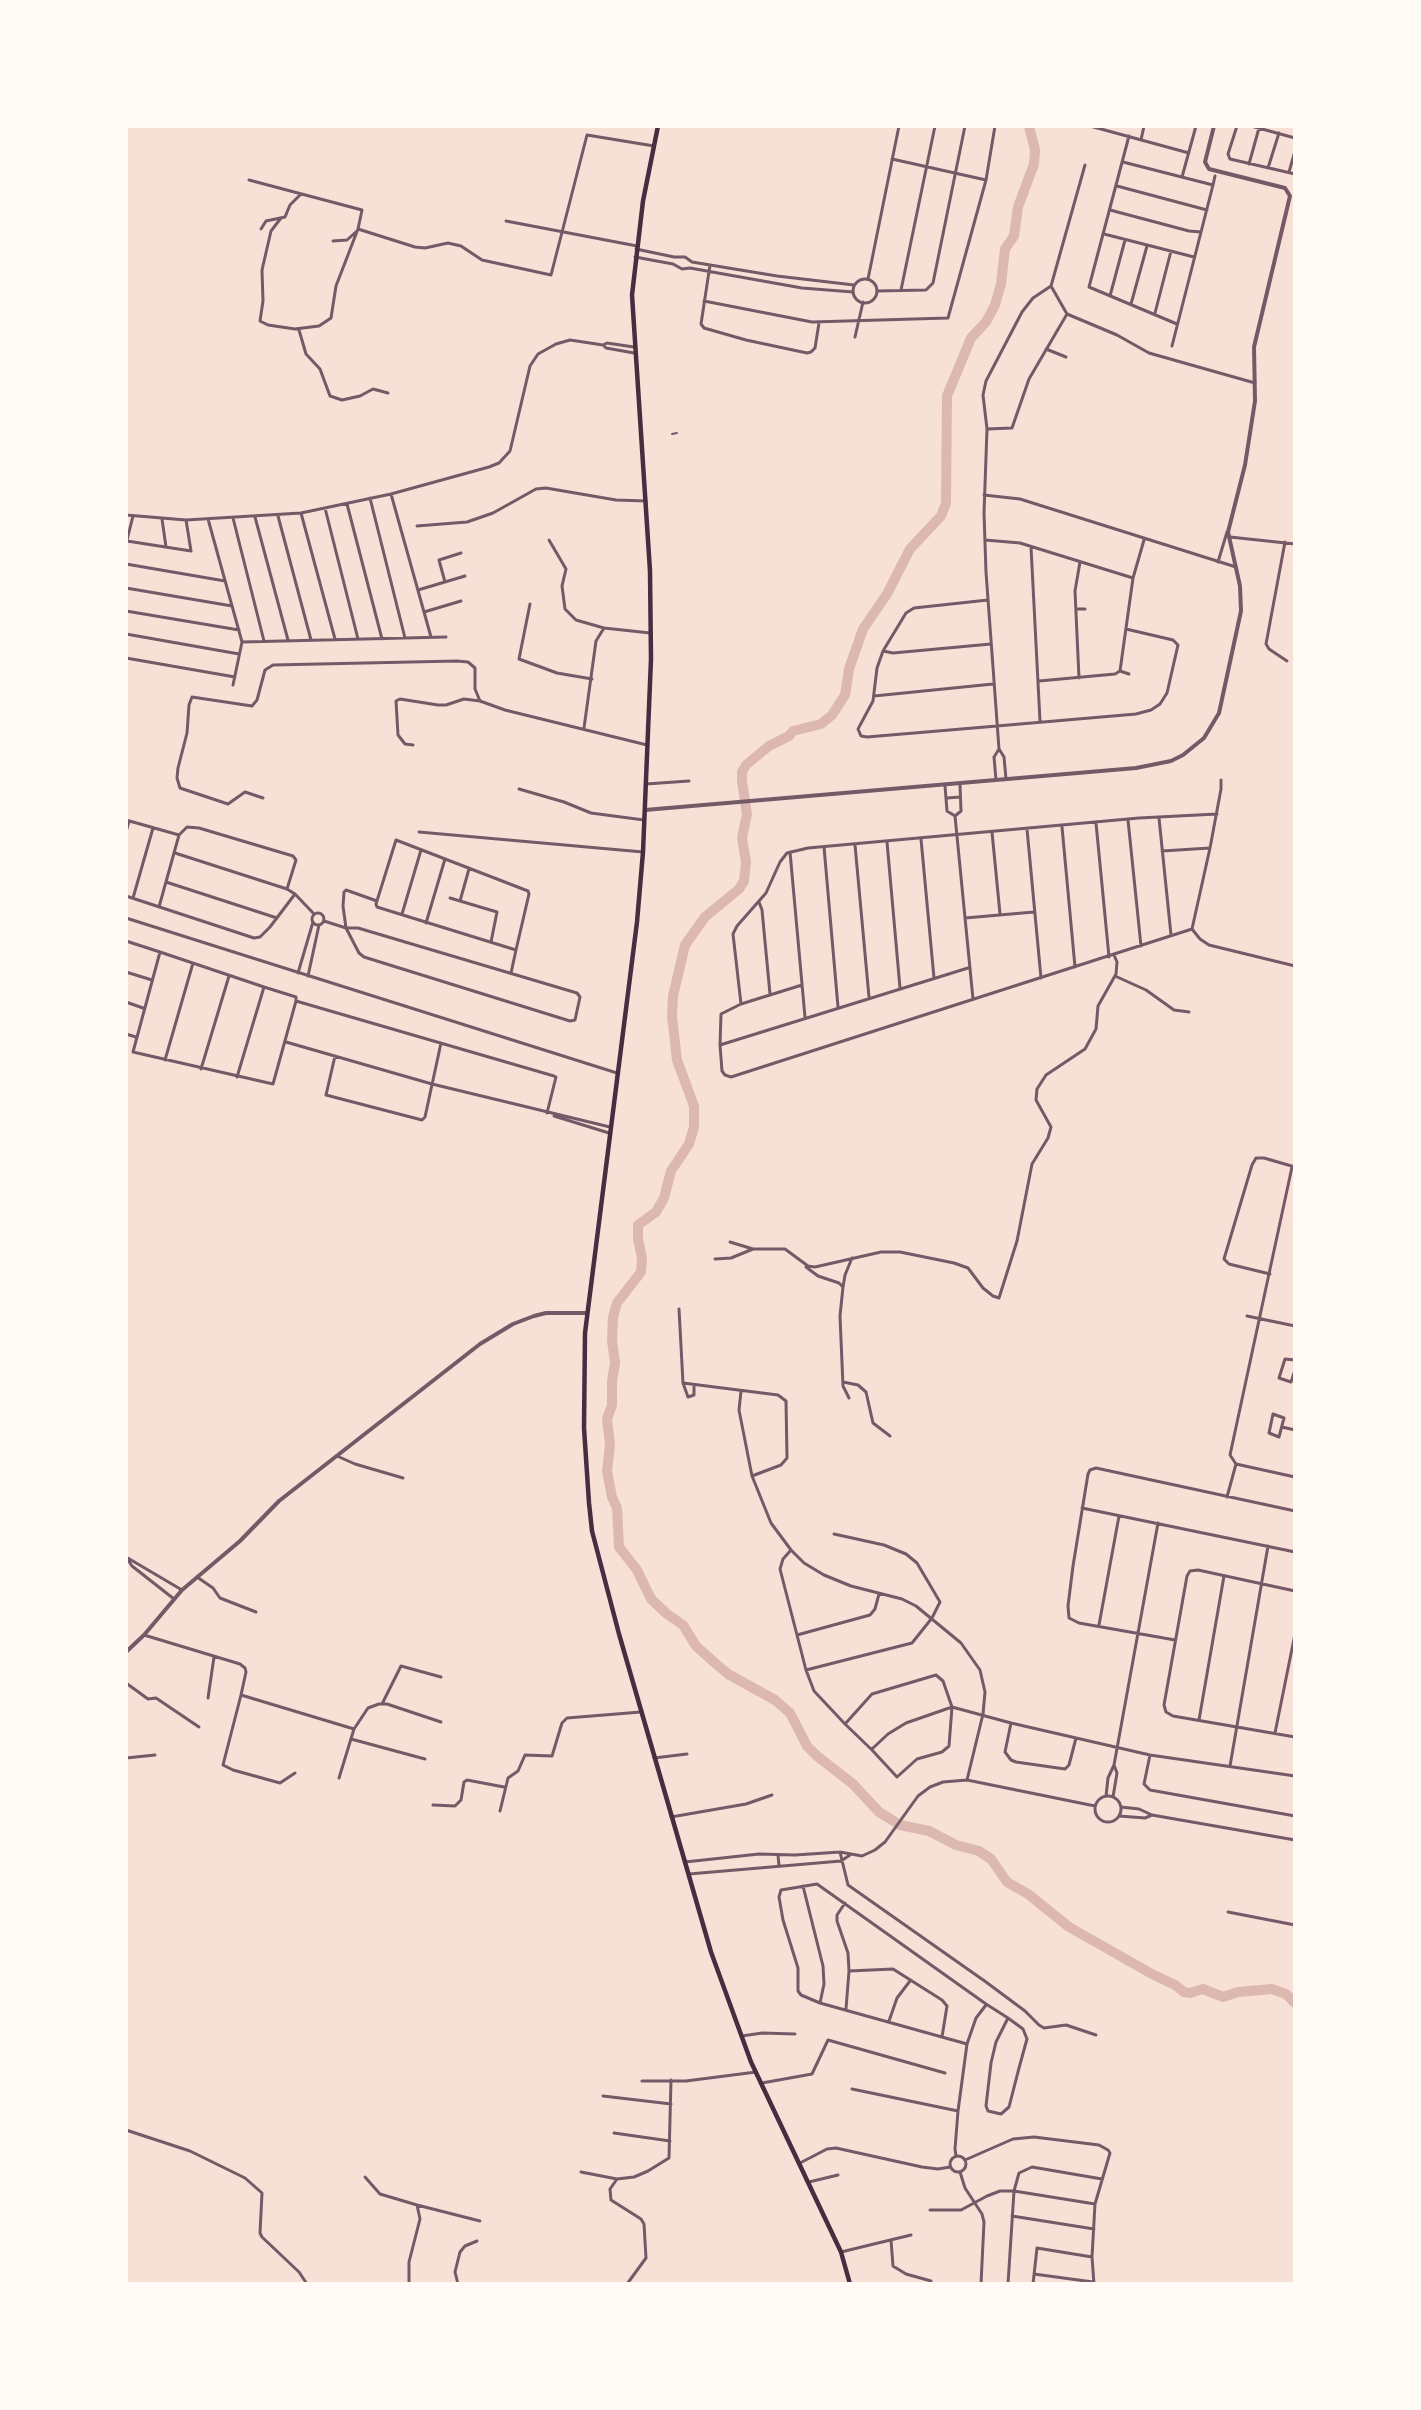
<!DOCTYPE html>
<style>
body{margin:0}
#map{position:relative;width:1421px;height:2410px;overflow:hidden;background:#f7e1d7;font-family:Helvetica,sans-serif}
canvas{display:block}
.frame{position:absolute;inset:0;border:128px solid #fffaf5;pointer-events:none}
</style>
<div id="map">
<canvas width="1421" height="2410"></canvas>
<div class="frame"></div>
</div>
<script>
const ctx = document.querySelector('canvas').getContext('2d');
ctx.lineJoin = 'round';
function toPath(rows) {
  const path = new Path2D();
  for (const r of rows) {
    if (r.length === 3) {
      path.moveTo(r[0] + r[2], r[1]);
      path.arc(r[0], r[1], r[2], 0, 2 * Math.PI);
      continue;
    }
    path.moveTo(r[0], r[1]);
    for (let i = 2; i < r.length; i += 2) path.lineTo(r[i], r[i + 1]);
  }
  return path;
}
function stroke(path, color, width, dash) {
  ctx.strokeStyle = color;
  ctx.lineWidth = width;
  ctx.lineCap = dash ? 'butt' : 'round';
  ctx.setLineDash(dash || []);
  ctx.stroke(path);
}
stroke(toPath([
 [1029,126,1035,150,1034,164,1018,207,1014,236,1005,249,1001,284,995,305,986,322,971,338,947,396,946,503,941,516,910,549,887,594,863,629,849,669,845,695,832,715,821,724,793,731,789,736,769,746,746,765,742,772,742,781,747,814,742,838,746,862,744,881,739,889,705,917,685,945,673,996,672,1016,677,1060,694,1106,694,1127,689,1144,671,1171,664,1198,656,1212,638,1225,638,1239,642,1258,641,1272,617,1303,613,1317,612,1340,615,1363,612,1381,612,1405,607,1419,610,1445,607,1471,612,1497,617,1508,619,1547,637,1570,651,1599,667,1614,683,1625,696,1646,715,1663,728,1674,775,1700,790,1713,807,1746,817,1756,853,1784,879,1812,900,1825,929,1831,956,1845,979,1851,991,1859,1007,1882,1028,1894,1069,1927,1152,1974,1175,1985,1184,1992,1190,1993,1203,1989,1223,1997,1238,1992,1272,1989,1286,1994,1295,2003]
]), '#dcb8b0', 10);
stroke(toPath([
 [672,434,677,433]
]), '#755966', 2);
stroke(toPath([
 [1090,126,1189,153],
 [1237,126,1228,154,1230,159,1295,174],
 [1251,126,1295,138],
 [1129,136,1089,287,1177,324],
 [1141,140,1144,126],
 [892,159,986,180],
 [1123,162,1213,185,1172,346],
 [1249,164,1259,128],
 [1085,165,1051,286,1067,314,1117,335,1149,353,1255,383],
 [1268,168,1279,133],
 [1289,172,1295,151],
 [1182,177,1196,126],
 [249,180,362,210,358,229,336,286,331,318,319,326,295,329,268,325,260,321,263,301,262,270,271,231,281,218],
 [1213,185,1215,176],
 [1117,186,1207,210],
 [1110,210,1189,231,1201,232],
 [506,221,637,246],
 [261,229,266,221,285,217,290,205,301,194],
 [358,229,415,247,425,248,448,243,461,246,482,260,551,275,587,135,654,146],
 [1104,234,1194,257],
 [333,241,347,240,357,231],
 [636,249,674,257,685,257,692,262,777,276,854,285],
 [635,257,673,264,682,269,690,268,802,288,853,292],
 [710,265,701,324,704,328,746,340,807,353,811,352,815,348,819,323],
 [868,279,899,126],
 [865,291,12],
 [901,290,935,126],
 [877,291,926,290,933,283,965,126],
 [1110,296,1125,240],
 [704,301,812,322,948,318,986,180,995,126],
 [1131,304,1147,246],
 [1155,313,1171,251],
 [299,330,306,354,320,369,330,396,342,400,360,396,373,389,388,393],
 [855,337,863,302],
 [603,345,607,343,634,347],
 [1046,349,1066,357],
 [987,429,1012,428,1029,379,1067,314],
 [391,494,431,637],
 [984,495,1020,499,1236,567],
 [370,498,405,638],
 [347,504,382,639],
 [325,508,358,639],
 [301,513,335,639],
 [126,515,186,520,301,513,391,494,489,467,499,463,510,451,530,366,538,354,556,344,570,340,603,345,606,348,634,353],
 [278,516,311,640],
 [255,517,288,640],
 [233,518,264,641],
 [162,519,166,547],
 [208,519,242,642,233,685],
 [417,526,467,522,493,513,536,489,546,488,616,500,646,501],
 [1230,537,1295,544],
 [549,540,566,569,562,586,565,609,576,620,604,628,596,641,584,728],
 [985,540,1020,543,1133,578],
 [127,541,191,551,186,520],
 [1285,542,1266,644,1269,649,1287,661],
 [126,544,133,516],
 [1031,547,1040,721],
 [1218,562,1227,532],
 [126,564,225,581],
 [445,582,439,560,461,553],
 [126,588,232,606],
 [418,590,465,576],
 [988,600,914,608,906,613,883,651,877,668,873,701,858,729,861,736,867,737,997,726,1136,714,1151,710,1160,704,1167,693,1178,645,1173,640,1126,629],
 [530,604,519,659,557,673,592,679],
 [1076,609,1085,609],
 [126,611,239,630],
 [424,612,461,601],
 [604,628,650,633],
 [126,634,239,654],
 [242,642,446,637],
 [883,651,893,653,991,644],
 [126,658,235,677],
 [1120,671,1133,578,1144,540],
 [1120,671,1129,674],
 [1079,678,1075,591,1080,562],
 [1039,681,1115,674,1120,671],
 [874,696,993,684],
 [413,745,405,744,398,735,396,701,400,699,438,705,446,705,464,699,480,701,505,710,647,745],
 [999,749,986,572,984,513,987,429,983,395,986,381,1022,312,1033,298,1051,286],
 [999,749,1004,757,1006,779],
 [996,780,994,757,999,749],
 [646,784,689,781],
 [945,786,947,811,955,816,961,811,960,785],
 [519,789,564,802,591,813,644,820],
 [263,798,245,792,228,804,180,788,177,778,178,768,187,733,189,705,192,697,252,706,257,700,265,670,273,665,457,661,468,662,475,668,475,689,480,701],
 [947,798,960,797],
 [955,816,973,999],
 [1159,818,1171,935],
 [126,820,179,835],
 [1128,820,1141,946],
 [1096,823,1109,957],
 [1062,827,1075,967],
 [1027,829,1041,978],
 [126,832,129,821],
 [419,832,643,852],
 [992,832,1000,914],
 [921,839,934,978],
 [887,842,900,988],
 [855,845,869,997],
 [824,847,838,1007],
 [1162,851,1210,848],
 [790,852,805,1017],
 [175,853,287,889,295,894,314,914],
 [166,882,277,918],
 [126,896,254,938,260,937,270,927,295,894],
 [133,898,153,828],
 [450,898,497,912,491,942],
 [460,901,469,869],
 [759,902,762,910,770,994],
 [159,907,179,835,187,827,199,828,293,856,296,860,287,889],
 [318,919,6],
 [402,914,421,850],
 [126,918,617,1073],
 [965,918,1034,912],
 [324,921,346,928,358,928,577,993,580,997,575,1020,570,1021,364,957,359,953,346,928,343,906,344,892,346,890,377,901],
 [426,923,445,859],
 [1192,929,1210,848,1221,789,1221,780],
 [1192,929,1200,939,1209,945,1295,966],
 [126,941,160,952,264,987,296,997,296,1001,273,1084,133,1052,160,952],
 [126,972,152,980],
 [298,973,313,922],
 [511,973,516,950,529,894,528,891,396,840,376,904,377,907,516,950],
 [308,976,319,925],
 [1115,976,1146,990,1174,1010,1189,1012],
 [802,985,741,1004,721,1014,720,1045,722,1071,725,1075,731,1077,1192,929],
 [296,1001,554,1076,556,1077,547,1113],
 [126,1002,143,1008],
 [741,1004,733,934,737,926,766,893,780,862,787,853,808,848,1139,818,1217,814],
 [126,1034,136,1037],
 [286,1042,432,1084,610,1127],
 [720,1045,968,968],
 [335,1056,326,1095,422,1120,425,1117,441,1043],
 [165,1060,193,963],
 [201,1069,229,976],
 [237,1077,264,987],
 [554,1116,609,1133],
 [1292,1167,1230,1455,1236,1464,1295,1477],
 [730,1242,753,1249,785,1249,808,1266,815,1267,881,1252,900,1252,954,1263,968,1268,983,1288,993,1296,999,1298,1017,1241,1032,1164,1048,1138,1051,1127,1036,1100,1037,1089,1046,1075,1085,1049,1096,1029,1098,1006,1116,974,1117,962,1114,955],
 [715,1259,731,1258,753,1249],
 [806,1267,818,1276,839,1283,843,1287,840,1316,843,1386,849,1398],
 [1270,1274,1229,1264,1224,1259,1252,1165,1256,1158,1264,1158,1295,1167],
 [843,1287,845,1275,852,1258],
 [679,1309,683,1383,778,1395,786,1401,787,1458,781,1465,752,1476],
 [1247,1316,1295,1326],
 [1295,1360,1285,1359,1279,1378,1291,1382,1295,1370],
 [843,1382,858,1385,866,1392,873,1423,890,1436],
 [683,1383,688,1397,694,1395,694,1387],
 [741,1391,739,1410,752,1476,771,1523,791,1550,804,1563,824,1575,851,1586,902,1599,916,1606,961,1643,980,1670,985,1692,983,1714,967,1780],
 [1273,1414,1284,1418,1279,1437,1269,1433,1273,1414],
 [1282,1427,1295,1430],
 [337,1456,355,1464,403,1478],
 [1227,1497,1236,1464],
 [1082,1508,1295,1552],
 [791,1550,783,1559,780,1569,806,1670,814,1691,845,1724,872,1750,897,1777,917,1759,942,1752,949,1746,952,1707,943,1681,936,1675,872,1694,845,1724],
 [126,1557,182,1590],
 [126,1557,132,1566,174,1599],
 [197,1577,213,1588,220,1598,256,1612],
 [1295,1591,1198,1570,1190,1571,1187,1576,1164,1705,1166,1712,1173,1716,1295,1737],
 [1099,1625,1119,1516],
 [144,1635,240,1664,245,1668,246,1672,241,1695,354,1729],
 [797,1635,870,1615,875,1609,879,1594],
 [1175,1640,1079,1623,1069,1618,1068,1606,1073,1566,1088,1474,1090,1470,1096,1468,1295,1511],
 [806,1670,912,1643,932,1618,940,1602,917,1563,906,1554,884,1545,834,1534],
 [126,1683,148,1699,156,1698,199,1727],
 [241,1695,223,1765,233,1770,280,1783,295,1773],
 [208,1698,214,1657],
 [382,1704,401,1666,441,1677],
 [1199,1720,1224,1576],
 [1011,1723,1005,1752,1011,1760,1016,1762,1065,1769,1069,1765,1076,1738],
 [1275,1733,1295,1634],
 [351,1739,425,1759],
 [872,1749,888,1734,906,1723,952,1707,1011,1723,1150,1755,1295,1776],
 [1150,1755,1144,1784,1150,1790,1295,1816],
 [126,1758,155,1755],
 [654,1758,687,1754],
 [1230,1766,1268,1546],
 [339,1778,354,1729,368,1708,379,1704,387,1704,441,1722],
 [1108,1809,13],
 [1106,1796,1108,1778,1114,1765,1158,1523],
 [1113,1797,1117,1773,1114,1765],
 [433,1805,455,1806,461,1800,464,1782,467,1780,504,1787],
 [1121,1807,1139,1809,1152,1815,1295,1840],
 [500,1811,508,1778,518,1771,525,1755,552,1756,562,1723,567,1718,641,1712],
 [1119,1816,1145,1818,1152,1815],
 [671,1817,746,1804,772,1795],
 [840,1852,848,1885,986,1982,1025,2011,1039,2025,1044,2028,1066,2025,1096,2035],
 [778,1855,779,1866],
 [685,1862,759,1854,795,1855,840,1852,862,1856,875,1850,885,1842,918,1796,930,1787,943,1782,967,1780,1095,1806],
 [689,1874,841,1861,850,1855],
 [803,1886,823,1966,824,1984,820,2003],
 [845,1903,837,1915,837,1921,848,1953,849,1971,846,2009],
 [1228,1912,1295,1925],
 [849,1971,893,1969,942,2000,947,2006,942,2037],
 [889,2021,897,1998,910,1981],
 [742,2036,762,2033,795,2034],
 [967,2044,820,2003,801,1995,798,1991,798,1968,783,1920,779,1897,781,1890,817,1884,986,2004,1008,2018,1023,2029,1027,2039,1019,2068,1009,2107,1001,2114,988,2111,986,2106,991,2063,996,2042,1008,2018],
 [642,2081,686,2081,756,2072],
 [762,2083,812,2074,828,2040,945,2073],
 [852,2089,958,2111],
 [603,2096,671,2104],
 [126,2130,190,2151,245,2178,262,2193,260,2233,262,2237,299,2272,307,2284],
 [614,2133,670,2141],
 [956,2156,955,2149,958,2111,967,2044,976,2018,986,2005],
 [958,2164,8],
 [965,2160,1013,2139,1034,2137,1099,2145,1108,2150,1110,2153,1095,2204,1092,2257,1094,2284],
 [800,2163,827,2149,836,2148,922,2167,938,2169,950,2167],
 [581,2172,617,2179,610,2189,611,2200,641,2219,644,2224,646,2258,627,2284],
 [960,2172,965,2188,982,2214,984,2222,981,2284],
 [365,2177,380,2194,417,2205,420,2219,409,2262,409,2284],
 [617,2179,634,2177,648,2171,669,2158,671,2080],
 [809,2182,838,2175],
 [417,2205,480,2221],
 [930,2210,961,2210,987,2196,1000,2191,1014,2191,1095,2204],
 [1012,2216,1094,2229],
 [891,2240,893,2266,906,2274,931,2281],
 [841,2252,911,2235],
 [1034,2274,1093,2282],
 [458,2284,455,2272,460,2252,465,2246,477,2241],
 [1008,2284,1014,2191,1019,2173,1032,2167,1102,2179],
 [1033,2284,1037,2248,1092,2257]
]), '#755966', 3);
stroke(toPath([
 [645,810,1136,768,1171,761,1183,755,1204,738,1219,713,1241,611,1240,586,1228,532,1245,465,1255,401,1254,347,1290,196,1285,188,1209,169,1205,162,1214,126],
 [126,1652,144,1635,182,1590,240,1541,279,1501,480,1344,513,1324,534,1316,546,1313,587,1313]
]), '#755966', 4);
stroke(toPath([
 [658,126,643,201,632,295,650,571,651,659,643,852,637,922,585,1333,584,1428,589,1503,592,1531,619,1634,711,1952,751,2062,841,2252,850,2284]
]), '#4a2c40', 4.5);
</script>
